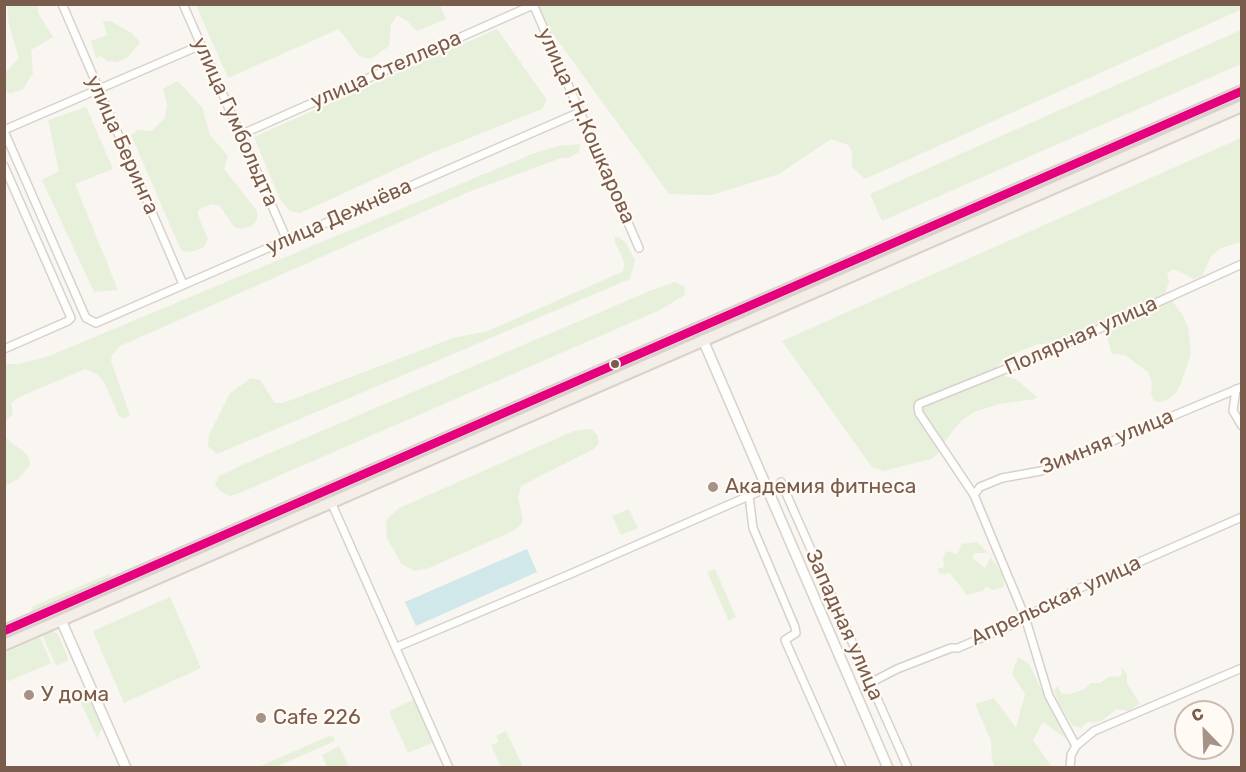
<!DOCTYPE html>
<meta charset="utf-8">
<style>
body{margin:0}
#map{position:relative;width:1246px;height:772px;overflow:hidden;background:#f9f5f0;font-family:Rubik,sans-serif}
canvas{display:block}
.frame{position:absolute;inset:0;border:6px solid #7a5c4d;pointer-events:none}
.north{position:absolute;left:1174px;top:700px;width:60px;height:60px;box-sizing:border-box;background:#fffaf3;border:2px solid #cabbb1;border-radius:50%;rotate:337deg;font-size:16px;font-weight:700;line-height:24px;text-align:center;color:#7a5c4d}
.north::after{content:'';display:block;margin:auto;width:21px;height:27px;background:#a69286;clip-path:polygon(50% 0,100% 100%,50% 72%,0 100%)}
</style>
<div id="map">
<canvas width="1246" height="772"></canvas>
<div class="frame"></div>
<div class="north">С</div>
</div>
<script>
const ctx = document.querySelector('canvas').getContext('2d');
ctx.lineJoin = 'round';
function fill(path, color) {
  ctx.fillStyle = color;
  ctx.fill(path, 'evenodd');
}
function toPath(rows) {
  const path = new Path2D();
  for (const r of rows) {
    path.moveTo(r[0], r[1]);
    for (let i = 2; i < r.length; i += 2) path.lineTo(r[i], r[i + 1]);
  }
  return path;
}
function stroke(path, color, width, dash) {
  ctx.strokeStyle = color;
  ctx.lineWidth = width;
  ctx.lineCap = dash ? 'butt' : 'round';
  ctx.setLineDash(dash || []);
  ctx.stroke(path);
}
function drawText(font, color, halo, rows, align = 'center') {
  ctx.font = font + ' Rubik,sans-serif';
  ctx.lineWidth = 4.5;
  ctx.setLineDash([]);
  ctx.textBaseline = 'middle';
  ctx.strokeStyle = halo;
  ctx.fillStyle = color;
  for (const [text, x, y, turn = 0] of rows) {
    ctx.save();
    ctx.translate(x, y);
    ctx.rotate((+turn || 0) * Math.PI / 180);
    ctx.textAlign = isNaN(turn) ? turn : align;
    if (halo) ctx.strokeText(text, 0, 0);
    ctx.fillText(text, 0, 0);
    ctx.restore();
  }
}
fill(toPath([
 [1241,4,1242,9,865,179,852,167,852,152,848,145,831,139,779,174,712,195,669,194,532,5],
 [7,5,38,5,38,13,53,37,31,50,33,73,23,89,10,94,5,89,5,73,19,58,9,25],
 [196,5,440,5,446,19,417,31,407,21,397,15,391,25,389,46,371,59,359,56,339,29,228,78],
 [103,21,110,21,130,32,140,42,128,57,117,62,107,61,101,56,96,58,91,41,107,35],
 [497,29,547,100,542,109,427,155,300,213,290,211,280,199,254,137],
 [1241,30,1241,64,882,221,870,194],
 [178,81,202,107,210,135,228,156,224,169,257,211,257,220,252,226,241,229,234,227,220,206,212,204,198,210,198,215,208,239,204,247,194,251,184,252,180,248,131,135,138,130,152,131,165,118,167,104,163,89],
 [86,107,113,169,75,184,118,290,94,292,42,180,59,171,48,120],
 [1241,138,1241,242,1221,248,1211,256,1202,276,1194,279,1174,269,1167,273,1169,282,1166,290,1170,298,1183,316,1188,327,1191,354,1181,383,1176,393,1167,400,1160,402,1154,401,1151,393,1152,382,1148,372,1125,355,1112,354,1102,320,1057,349,1046,344,1037,344,1011,355,1000,363,996,368,997,373,1017,380,1037,397,1035,399,999,404,974,412,961,421,948,437,938,454,931,459,883,471,872,467,782,341],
 [580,144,579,152,568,158,561,158,466,193,120,346,112,355,111,361,130,415,124,419,119,416,104,382,97,374,85,369,17,398,11,404,13,415,5,421,5,364,19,364,49,356,537,152,559,146],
 [615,237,619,237,626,243,635,260,630,279,217,454,208,446,209,435,230,393,251,378,260,380,275,403,283,403,453,338,488,331,622,272,625,264,615,242],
 [675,282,684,286,685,295,660,310,237,494,230,496,220,491,215,484,219,476,242,465,652,290],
 [591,429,597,435,599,443,594,449,521,486,518,497,523,520,520,526,511,532,429,568,414,571,401,563,387,538,386,527,387,519,399,508,574,431],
 [4,435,9,441,24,452,29,458,30,465,18,479,5,486],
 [629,509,638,528,621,535,612,516],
 [977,542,988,553,975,553,972,558,985,568,991,557,1003,576,1004,587,994,590,986,587,983,591,967,595,950,573,940,574,937,569,944,567,943,559,946,551,957,554,962,544],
 [715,569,736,617,729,621,707,572],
 [111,573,110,580,34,614,31,607],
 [170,597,201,668,124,703,93,631],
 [52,631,58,634,68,658,67,661,56,666,42,635],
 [40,637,51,663,9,681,5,679,5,653],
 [1018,657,1029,664,1066,739,1043,722,1033,740,1052,767,995,767,992,760,991,741,975,704,994,698,1016,728,1025,694,1012,674],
 [1121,666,1127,674,1127,683,1140,704,1128,711,1117,709,1101,721,1093,723,1089,721,1081,728,1072,725,1058,702,1054,690,1058,686,1061,693,1071,694,1085,689,1091,683,1100,683,1109,677,1121,676,1122,673],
 [86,692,102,729,97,738,78,696],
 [413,700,417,702,434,742,408,753,390,714,391,710],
 [506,731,523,767,501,767,491,745,499,742,496,736],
 [329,736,334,737,335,741,276,767,258,767],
 [339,746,349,767,327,767,322,755]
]), '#e7f0db');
fill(toPath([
 [527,549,537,572,416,626,405,602]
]), '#d0e8ea');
const minor = toPath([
 [62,4,183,284],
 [183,4,287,240],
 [533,4,639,248],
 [4,130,201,45],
 [4,131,86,318,96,323,580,112],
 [240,135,533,5],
 [4,166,71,318,68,321,4,349],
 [1236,389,1233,411,1242,426],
 [781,482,908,768],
 [974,495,980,487,1002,478,1041,471,1242,387],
 [749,496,753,528,795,627,796,633,785,640,842,768],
 [331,502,449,768],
 [397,647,568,575,767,488],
 [870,683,897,669,951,648,958,648,1009,626,1080,588,1242,517],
 [1076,746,1049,696,1025,617,974,495,919,413,918,407,919,404,1048,352,1242,264],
 [1070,768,1071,755,1076,746,1094,731,1242,668]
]);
const secondary = toPath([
 [703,340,888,768],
 [61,620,126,768]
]);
const primary = toPath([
 [4,631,1242,91],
 [4,645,1242,106]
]);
stroke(minor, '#d7d1cb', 10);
stroke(secondary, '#d9d2cb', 12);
stroke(primary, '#dad1cc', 14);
stroke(minor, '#fefefd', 7);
stroke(secondary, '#fefefd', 9);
stroke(primary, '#f3eee8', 10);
stroke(toPath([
 [4,631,1242,91]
]), '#e5007d', 9);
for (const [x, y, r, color] of [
 [615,364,5,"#7a5c4d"],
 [713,487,6,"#a69286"],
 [29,695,6,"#a69286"],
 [261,718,6,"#a69286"]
]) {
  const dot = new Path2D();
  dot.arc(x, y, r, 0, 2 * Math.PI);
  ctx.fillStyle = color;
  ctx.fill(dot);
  stroke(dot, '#fffaf3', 2);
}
drawText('21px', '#7a5c4d', '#fffaf3', [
 ["улица Стеллера",386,70,-24],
 ["улица Гумбольдта",235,122,66],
 ["улица Г.Н.Кошкарова",586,126,66],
 ["улица Беринга",122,145,66],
 ["улица Дежнёва",339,217,-24],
 ["Полярная улица",1081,336,-24],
 ["Зимняя улица",1107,442,-22],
 ["Апрельская улица",1056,601,-25],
 ["Западная улица",844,625,66]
]);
drawText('21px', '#7a5c4d', '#fffaf3', [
 ["Академия фитнеса",725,487],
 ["У дома",41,695],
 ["Cafe 226",273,718]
], 'left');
</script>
